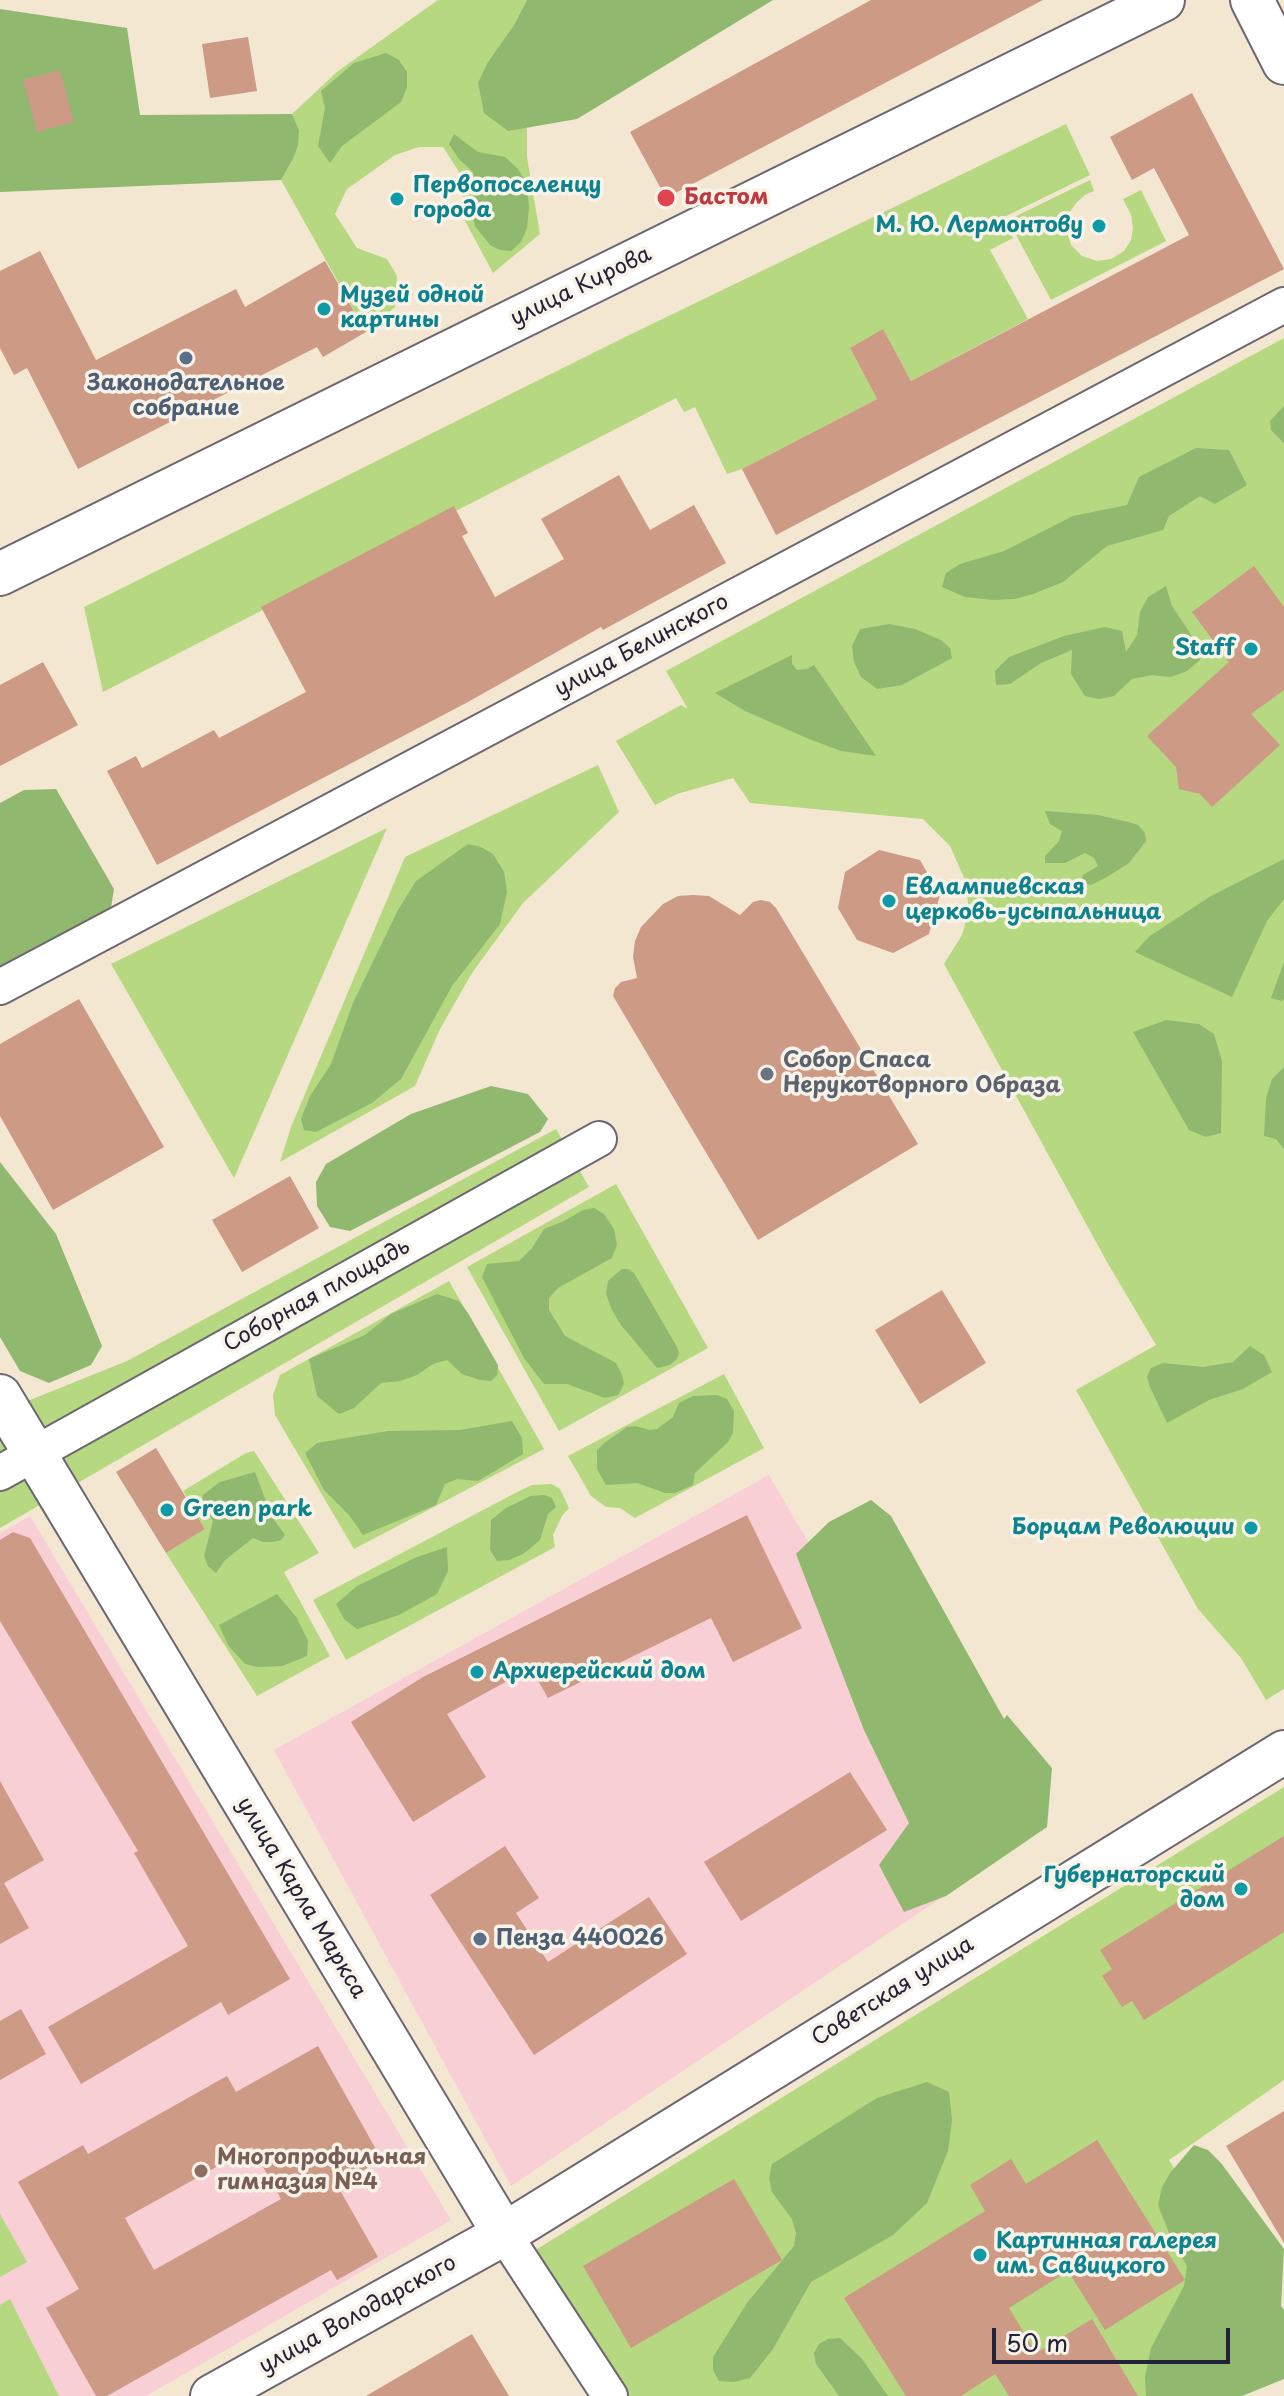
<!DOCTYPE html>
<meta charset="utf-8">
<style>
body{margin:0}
#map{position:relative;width:1284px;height:2396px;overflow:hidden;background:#f4e7d2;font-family:"Playpen Sans",sans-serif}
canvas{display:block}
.scale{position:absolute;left:992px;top:2328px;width:238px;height:36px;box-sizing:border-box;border:4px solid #22223b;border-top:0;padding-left:10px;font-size:24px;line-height:28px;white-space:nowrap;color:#22223b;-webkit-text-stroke:6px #f7f3e8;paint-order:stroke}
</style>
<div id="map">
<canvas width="1284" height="2396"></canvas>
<div class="scale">50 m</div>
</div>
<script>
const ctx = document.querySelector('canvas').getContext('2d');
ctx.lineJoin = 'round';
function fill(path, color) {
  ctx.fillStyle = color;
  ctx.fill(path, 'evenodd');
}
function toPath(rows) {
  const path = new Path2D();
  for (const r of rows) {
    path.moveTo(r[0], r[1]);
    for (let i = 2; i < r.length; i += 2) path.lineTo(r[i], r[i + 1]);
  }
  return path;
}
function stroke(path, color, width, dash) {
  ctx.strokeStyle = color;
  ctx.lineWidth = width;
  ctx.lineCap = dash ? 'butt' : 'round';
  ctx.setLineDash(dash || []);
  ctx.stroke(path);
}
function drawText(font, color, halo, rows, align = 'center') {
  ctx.font = font + ' "Playpen Sans",sans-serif';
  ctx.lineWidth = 7;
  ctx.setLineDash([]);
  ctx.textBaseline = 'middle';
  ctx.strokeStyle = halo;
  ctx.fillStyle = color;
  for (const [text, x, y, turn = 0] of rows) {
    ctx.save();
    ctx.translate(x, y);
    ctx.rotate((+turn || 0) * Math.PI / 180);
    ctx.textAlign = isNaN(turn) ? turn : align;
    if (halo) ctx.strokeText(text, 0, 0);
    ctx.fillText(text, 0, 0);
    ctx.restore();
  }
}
fill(toPath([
 [769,1475,995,1862,511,2186,274,1750],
 [30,1516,451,2220,146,2396,0,2396,0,1533]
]), '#f7cfd4');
fill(toPath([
 [438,0,527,0,514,25,488,62,508,130,527,127,527,157,540,234,493,273,463,217,463,193,468,186,443,147,419,147,395,155,347,189,335,214,357,248,387,259,397,276,395,307,366,332,281,180,293,159,299,130,292,114,338,71],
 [1066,124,1090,175,1002,218,1013,238,990,250,1028,319,911,381,883,330,850,348,877,399,742,469,727,474,695,407,684,412,676,398,103,692,84,607,621,339],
 [1090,180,1094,191,1085,195,1077,202,1069,213,1066,226,1071,245,1082,256,1097,261,1111,259,1124,251,1131,240,1133,228,1131,215,1123,199,1141,190,1166,241,1051,300,1008,220],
 [1284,338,1284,1689,1266,1700,1241,1658,1198,1609,1076,1390,1156,1345,1107,1262,944,964,962,935,969,910,965,880,950,846,923,819,750,803,733,778,677,794,655,805,616,741,681,705,688,709,666,671],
 [598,765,619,812,523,903,472,973,440,1029,415,1086,280,1162,291,1127,405,857],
 [387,828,234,1178,111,964],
 [556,1129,589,1187,0,1528,0,1412,127,1361],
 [616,1184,708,1348,559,1431,467,1267],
 [449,1281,544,1449,354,1549,275,1415,273,1395,280,1375],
 [724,1374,764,1448,635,1518,620,1508,606,1507,591,1496,568,1456],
 [254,1451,319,1553,284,1572,330,1656,257,1696,166,1553,205,1529,183,1491,246,1453],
 [552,1484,560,1489,569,1508,562,1516,553,1535,555,1547,346,1660,313,1600,521,1490,532,1485],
 [1284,1787,1284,2080,1169,2160,1280,2340,1193,2396,620,2396,534,2251],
 [0,2214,27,2262,0,2277],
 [10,2299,59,2396,0,2396,0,2305]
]), '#b5d880');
fill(toPath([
 [527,0,773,0,577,119,508,131,484,113,478,83,488,62,514,25],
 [0,9,127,28,140,115,292,114,299,130,298,145,293,159,281,180,0,192],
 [386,53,399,60,407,72,407,87,401,102,342,146,330,163,318,146,325,108,321,91,354,63],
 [454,134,478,152,505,157,518,169,527,184,529,207,527,228,521,242,511,251,500,250,490,245,475,226,472,211,475,184,473,172,459,159,449,144],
 [1284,406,1284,443,1271,430,1270,421],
 [1196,448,1229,450,1247,485,1215,504,1200,496,1169,516,1163,530,1107,546,1063,582,1033,594,1014,599,994,600,965,597,942,587,946,573,960,564,1004,551,1073,516,1127,505,1139,477],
 [1166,586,1172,606,1190,633,1200,660,1187,671,1171,677,1152,675,1132,679,1114,696,1099,699,1085,696,1071,674,1072,650,1041,663,1010,684,996,685,995,671,1009,657,1064,636,1105,627,1122,631,1126,652,1137,635,1140,612,1148,597],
 [889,624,915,629,941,640,950,648,952,658,902,685,877,689,861,677,854,662,852,646,860,629],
 [792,655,792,664,797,670,807,669,814,665,876,756,841,751,809,739,745,711,715,693],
 [56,789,114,889,111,908,0,967,0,803,24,790],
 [1045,811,1098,815,1128,822,1138,825,1145,833,1146,841,1129,863,1107,877,1091,885,1081,882,1083,875,1098,866,1094,858,1085,853,1065,863,1045,863,1045,856,1059,841,1062,831,1050,824],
 [468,844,481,847,493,854,504,872,507,892,500,924,452,986,401,1079,372,1103,316,1132,304,1130,301,1119,310,1096,331,1064,353,1003,397,912,416,881],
 [1284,859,1284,899,1267,921,1232,997,1135,952,1150,936,1211,896],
 [1284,962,1284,999,1282,1001,1271,998],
 [1166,1020,1199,1024,1214,1034,1222,1061,1221,1133,1206,1137,1189,1130,1133,1032],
 [1284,1067,1284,1149,1276,1139,1264,1136,1266,1098,1272,1079],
 [491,1086,528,1094,548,1119,540,1132,350,1231,330,1227,317,1206,316,1182,326,1164,411,1114],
 [0,1162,56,1234,102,1346,91,1365,49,1383,20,1371,0,1337],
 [594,1208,604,1214,614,1229,617,1245,612,1258,558,1288,549,1298,549,1310,565,1336,616,1363,622,1375,624,1384,618,1395,605,1398,567,1384,544,1384,524,1358,482,1277,487,1264,519,1261,532,1248,544,1229,564,1221,583,1210],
 [622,1269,628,1269,634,1273,677,1347,679,1353,677,1359,670,1365,657,1368,621,1325,612,1310,606,1294,608,1281],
 [437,1294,459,1301,468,1313,498,1365,497,1375,491,1381,480,1380,462,1374,447,1360,433,1364,417,1375,400,1381,381,1383,354,1408,339,1414,317,1396,309,1359,365,1335,391,1314],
 [1250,1346,1264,1355,1272,1372,1243,1389,1209,1400,1167,1423,1150,1387,1147,1377,1151,1368,1163,1363,1203,1367,1233,1362],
 [717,1395,727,1399,734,1411,733,1433,728,1442,695,1473,693,1485,675,1493,665,1493,637,1483,606,1485,597,1469,597,1450,603,1444,627,1427,635,1426,650,1430,657,1429,673,1417,679,1403,693,1396],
 [512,1421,522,1438,523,1454,478,1481,457,1479,445,1484,436,1505,363,1535,349,1515,324,1490,305,1453,317,1443,388,1431,460,1430],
 [255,1472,272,1517,285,1535,281,1540,273,1542,263,1542,253,1538,225,1560,216,1573,208,1566,204,1556,213,1521,201,1504,203,1495,220,1482],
 [544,1495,552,1498,556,1507,548,1514,540,1540,523,1554,509,1560,497,1561,490,1550,491,1520,506,1508,531,1496],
 [871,1500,891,1516,1004,1719,1007,1715,1052,1768,1047,1827,946,1896,904,1912,879,1865,909,1823,864,1730,796,1554,829,1522],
 [447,1547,448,1571,437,1594,399,1615,357,1629,344,1619,336,1604,357,1586,417,1557],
 [277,1594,297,1618,308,1641,307,1656,282,1666,257,1667,245,1664,228,1645,219,1625],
 [927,2082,949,2092,952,2120,948,2151,927,2203,893,2235,811,2282,773,2349,750,2378,734,2382,719,2381,713,2370,713,2357,747,2303,794,2246,796,2233,792,2219,772,2192,769,2178,772,2164,877,2098],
 [1194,2145,1208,2150,1221,2163,1284,2249,1281,2306,1284,2310,1284,2379,1242,2396,1146,2396,1145,2377,1151,2348,1184,2286,1187,2266,1171,2238,1158,2205,1162,2187,1170,2173],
 [840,2338,862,2359,888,2396,839,2396,816,2364,814,2353,819,2344,828,2339]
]), '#90b86e');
fill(toPath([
 [871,0,1043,0,666,198,630,132],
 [248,37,257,91,210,98,202,44],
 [60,70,74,122,37,132,23,80],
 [1192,93,1284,269,776,535,742,469,877,399,850,348,883,329,911,381,1189,235,1154,168,1132,180,1110,137],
 [40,251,96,360,236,289,245,307,325,261,366,332,323,357,317,347,78,469,27,368,14,375,0,348,0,271],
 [619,475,650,530,694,505,726,563,603,630,601,627,468,702,157,865,107,771,136,756,142,768,214,730,219,738,306,692,261,607,454,506,468,533,462,536,495,597,564,559,541,519],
 [1254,566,1284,607,1284,690,1251,714,1280,745,1212,807,1200,794,1179,789,1176,767,1147,736,1229,662,1192,612],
 [43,662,78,725,0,766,0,685],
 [879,850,920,860,940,895,929,934,893,953,857,940,838,908,845,872],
 [693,895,709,896,740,915,753,902,761,900,770,902,776,908,918,1144,758,1240,613,996,615,988,621,982,637,978,633,957,635,941,641,927,663,904,678,896],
 [79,999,164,1147,53,1210,0,1116,0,1044],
 [290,1176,319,1228,242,1272,212,1220],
 [942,1290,986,1363,920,1404,875,1330],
 [156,1448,205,1529,166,1553,116,1472],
 [747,1515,802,1628,733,1662,711,1618,548,1698,531,1668,447,1714,486,1777,413,1822,351,1722,423,1677],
 [13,1532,30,1538,290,1979,228,2015,221,2002,81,2084,48,2027,188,1946,134,1853,138,1851,0,1621,0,1540],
 [850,1772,887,1830,741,1921,704,1862],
 [0,1781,44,1860,4,1883,29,1928,0,1944],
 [1284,1836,1284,1932,1144,2020,1132,2001,1122,2007,1102,1976,1112,1969,1100,1950],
 [505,1846,539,1898,516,1913,548,1962,649,1897,687,1954,534,2055,430,1895],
 [21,2009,46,2054,0,2080,0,2021],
 [318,2046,382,2160,337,2185,378,2257,337,2280,331,2270,107,2396,96,2396,46,2308,79,2289,18,2182,83,2145,88,2154,227,2076,236,2092],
 [252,2147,281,2199,154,2270,125,2218],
 [1284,2111,1284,2243,1226,2146],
 [1097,2140,1185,2280,1105,2330,1068,2271,1009,2308,1036,2353,1092,2319,1138,2396,1009,2396,995,2374,961,2396,906,2396,844,2298,985,2211,970,2185,1011,2159,1026,2184],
 [734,2179,782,2260,631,2348,583,2266],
 [472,2334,509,2396,366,2396]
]), '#cc9a85');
const minor = toPath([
 [0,987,1284,305],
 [0,1473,599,1139],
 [504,2234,610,2396]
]);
const major = toPath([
 [1252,0,1284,63],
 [0,574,1163,0],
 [0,1396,504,2234],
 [212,2396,504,2234,1284,1752]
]);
stroke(minor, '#6c6770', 38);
stroke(major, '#6c6770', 46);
stroke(minor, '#fff', 34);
stroke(major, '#fff', 42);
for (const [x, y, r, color] of [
 [666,198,10,"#e0444e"],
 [397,199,8,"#0f9aa8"],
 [1099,226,8,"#0f9aa8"],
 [324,309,8,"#0f9aa8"],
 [186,358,8,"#5c6f8a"],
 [1251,649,8,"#0f9aa8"],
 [889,901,8,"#0f9aa8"],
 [767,1074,8,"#6b7280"],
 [167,1510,8,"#0f9aa8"],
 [1251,1528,8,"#0f9aa8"],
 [477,1672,8,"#0f9aa8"],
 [1241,1889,8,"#0f9aa8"],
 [480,1939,8,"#5c6f8a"],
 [201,2171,8,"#8d6e63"],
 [980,2255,8,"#0f9aa8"]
]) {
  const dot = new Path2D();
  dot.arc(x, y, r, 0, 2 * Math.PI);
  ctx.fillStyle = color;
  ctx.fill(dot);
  stroke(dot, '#f7f3e8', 3);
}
drawText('bold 22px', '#0d838f', '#f7f3e8', [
 ["Первопоселенцу",413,186],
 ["города",413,211],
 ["М. Ю. Лермонтову",1083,226,"right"],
 ["Музей одной",340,296],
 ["картины",340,321],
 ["Staff",1235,649,"right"],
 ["Евлампиевская",905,888],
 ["церковь-усыпальница",905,913],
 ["Green park",183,1510],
 ["Борцам Революции",1235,1528,"right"],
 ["Архиерейский дом",493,1672],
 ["Губернаторский",1225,1876,"right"],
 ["дом",1225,1901,"right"],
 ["Картинная галерея",996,2242],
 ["им. Савицкого",996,2267]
], 'left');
drawText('bold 22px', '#be3a42', '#f7f3e8', [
 ["Бастом",684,198]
], 'left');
drawText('22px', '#22223b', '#f7f3e8', [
 ["улица Кирова",581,287,-26],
 ["улица Белинского",642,646,-28],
 ["Соборная площадь",317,1296,-29],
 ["улица Карла Маркса",301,1898,59],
 ["Советская улица",893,1992,-32],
 ["улица Володарского",358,2315,-29]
]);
drawText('bold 22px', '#4e5e75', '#f7f3e8', [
 ["Законодательное",186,384],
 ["собрание",186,409],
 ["Пенза 440026",496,1939,"left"]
]);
drawText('bold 22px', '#5b616d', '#f7f3e8', [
 ["Собор Спаса",783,1061],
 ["Нерукотворного Образа",783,1086]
], 'left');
drawText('bold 22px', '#785e54', '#f7f3e8', [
 ["Многопрофильная",217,2158],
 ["гимназия №4",217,2183]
], 'left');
</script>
